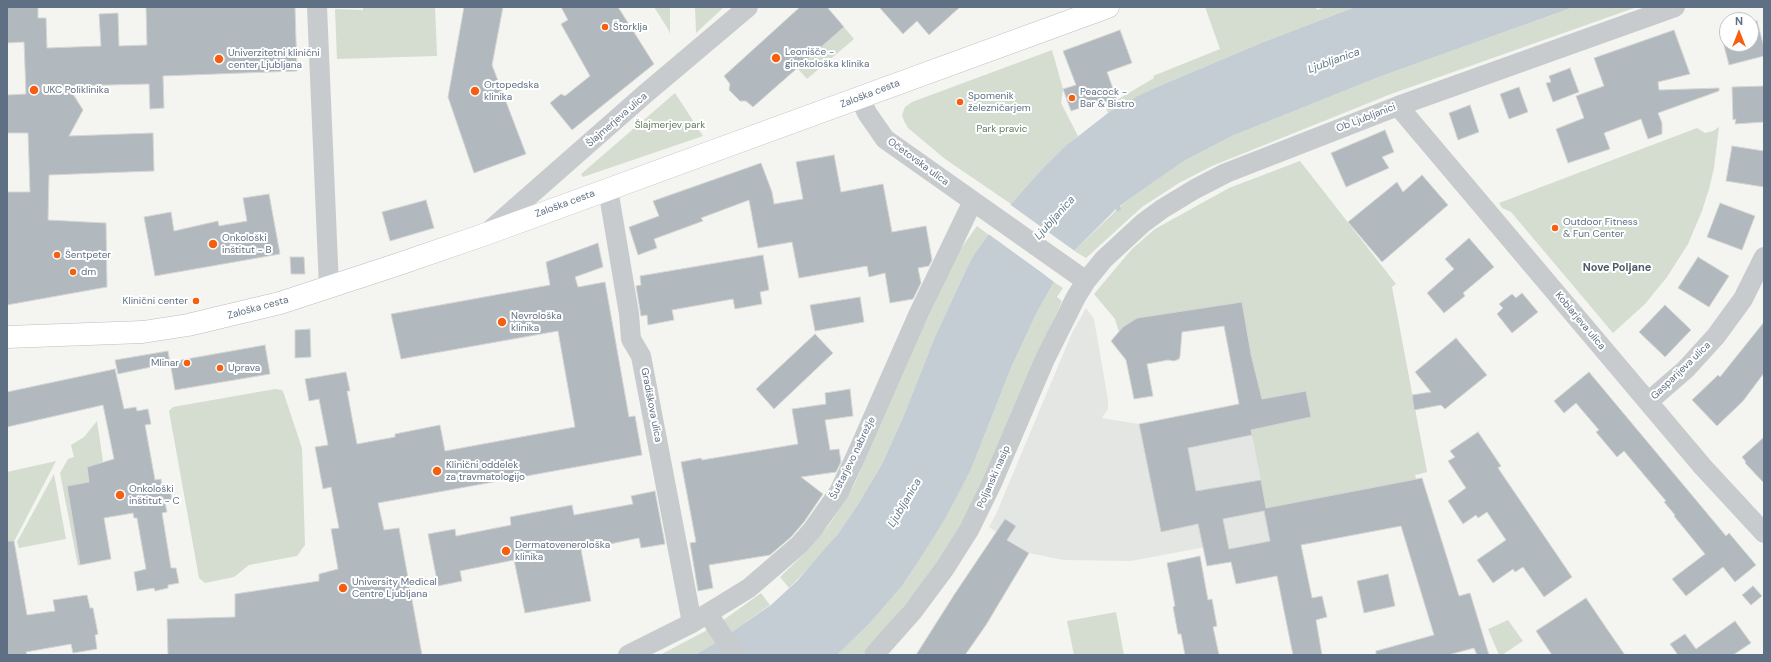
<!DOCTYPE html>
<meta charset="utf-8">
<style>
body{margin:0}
#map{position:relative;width:1771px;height:662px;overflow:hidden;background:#f4f5f0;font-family:"DM Sans",sans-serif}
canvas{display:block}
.frame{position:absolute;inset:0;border:8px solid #607084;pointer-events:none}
.north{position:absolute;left:1719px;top:12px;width:40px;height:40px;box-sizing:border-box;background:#fff;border:1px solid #bfc6ce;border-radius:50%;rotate:0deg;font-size:11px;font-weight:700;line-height:16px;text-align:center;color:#607084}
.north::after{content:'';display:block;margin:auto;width:14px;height:18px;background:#f55f0f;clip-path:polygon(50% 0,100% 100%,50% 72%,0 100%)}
</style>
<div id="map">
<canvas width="1771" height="662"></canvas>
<div class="frame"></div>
<div class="north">N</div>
</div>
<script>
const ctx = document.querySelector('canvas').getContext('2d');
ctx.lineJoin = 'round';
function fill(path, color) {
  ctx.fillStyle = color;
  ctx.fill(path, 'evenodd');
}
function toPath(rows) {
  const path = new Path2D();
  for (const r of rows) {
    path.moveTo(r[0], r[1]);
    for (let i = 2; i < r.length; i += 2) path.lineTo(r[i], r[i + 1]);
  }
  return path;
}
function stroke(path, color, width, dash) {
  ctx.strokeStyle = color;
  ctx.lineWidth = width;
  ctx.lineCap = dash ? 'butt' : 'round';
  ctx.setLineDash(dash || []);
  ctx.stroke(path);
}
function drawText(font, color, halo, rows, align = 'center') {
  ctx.font = font + ' "DM Sans",sans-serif';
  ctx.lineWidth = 4;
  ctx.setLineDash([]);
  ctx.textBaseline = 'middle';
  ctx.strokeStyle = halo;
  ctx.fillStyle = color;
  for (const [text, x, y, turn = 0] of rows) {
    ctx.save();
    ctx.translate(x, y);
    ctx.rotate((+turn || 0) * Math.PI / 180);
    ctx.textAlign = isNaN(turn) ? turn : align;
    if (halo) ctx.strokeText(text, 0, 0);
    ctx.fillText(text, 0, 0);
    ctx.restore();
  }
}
fill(toPath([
 [1086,308,1094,319,1108,400,1108,409,1102,418,1139,424,1306,391,1408,375,1427,472,1415,475,1416,479,1268,508,1274,560,1267,561,1263,542,1234,548,1237,561,1231,562,1227,543,1131,561,1063,560,1029,553,989,527,996,514,1072,333]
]), '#e4e6e3');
fill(toPath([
 [363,7,435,7,437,56,337,59,335,9,363,10],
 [654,7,670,7,670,34,668,29],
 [695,7,724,7,696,33],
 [1205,7,1316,7,1317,10,1325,7,1355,7,1261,43,1164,84,1108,113,1105,104,1117,100,1154,78,1153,76,1220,49],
 [1574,7,1637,7,1391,94,1212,166,1179,183,1142,207,1086,258,1074,251,1125,202,1184,161,1232,136,1379,77],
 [844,27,854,39,807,79,797,68],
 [1052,50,1063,89,1061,103,1078,136,1041,170,1011,204,945,159,908,128,904,121,902,115,905,107,912,102],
 [675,93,703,136,583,177,581,174],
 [1719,127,1714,168,1709,189,1702,211,1688,244,1667,277,1645,304,1613,333,1511,212,1502,208,1499,203,1697,128,1705,133,1713,131],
 [1300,161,1396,284,1392,287,1427,472,1415,475,1416,479,1268,508,1267,510,1251,430,1310,417,1306,391,1262,399,1251,354,1242,302,1137,318,1119,332,1115,319,1094,294,1132,249,1155,229,1229,188],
 [977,226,989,235,965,272,934,339,904,415,882,464,857,506,837,535,824,552,789,588,780,577,806,552,829,525,854,485,925,324,959,251],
 [1054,282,1063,288,1057,297,1062,301,1050,327,986,478,955,536,928,577,867,650,862,655,837,655,870,623,902,586,916,565,972,467,1011,368,1037,312],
 [275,389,282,390,284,394,302,448,305,545,297,556,249,565,234,577,205,583,199,578,169,411,173,407],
 [97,421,103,461,96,466,87,467,89,482,67,486,80,565,78,566,60,473,68,459,74,457,71,445,84,437],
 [56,461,8,553,7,553,7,472],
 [54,474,66,539,19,548,17,542],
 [761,593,770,605,726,636,718,624],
 [1116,612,1124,655,1074,655,1067,621],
 [1508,620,1523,641,1502,655,1499,655,1488,629],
 [713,627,720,640,695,655,660,655]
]), '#d4ddd0');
fill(toPath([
 [1355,7,1574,7,1379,77,1232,136,1184,161,1125,202,1120,206,1121,210,1117,212,1116,209,1074,251,1067,246,1045,275,1054,282,1037,312,1011,368,972,467,957,496,943,522,916,565,902,586,870,623,837,655,695,655,720,640,771,605,797,581,837,535,857,506,882,464,904,415,934,339,965,272,974,255,1011,204,1041,170,1067,145,1108,113,1138,96,1164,84,1261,43]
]), '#c3cdd3');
fill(toPath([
 [1008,203,1076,252,1073,253,1067,248,1048,274,1056,280,1056,283,987,233]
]), '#f4f5f0');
const building = toPath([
 [7,7,38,7,38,18,46,18,47,48,101,46,99,14,118,13,119,46,147,45,146,7,295,7,297,71,163,76,164,108,150,109,149,84,68,86,83,110,69,136,153,133,154,171,49,175,48,220,106,223,107,287,7,305,7,192,30,192,28,133,7,133,7,95,26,94,24,42,7,43,7,7],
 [464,7,503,7,492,65,526,154,474,173,448,97,464,7],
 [561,7,618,7,654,64,572,130,550,103,561,94,565,96,590,76,561,24,568,20,561,7],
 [800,7,827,7,844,27,753,107,746,101,740,101,729,90,730,84,724,76,800,7],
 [879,7,960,7,929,35,917,21,903,34,879,7],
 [1757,21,1764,47,1764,56,1729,65,1720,30,1727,28,1727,44,1751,44,1751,22,1757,21],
 [1120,30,1132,63,1107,72,1117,100,1105,104,1103,100,1071,111,1063,89,1076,85,1063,51,1120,30],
 [1674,30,1690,74,1658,82,1659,90,1719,88,1719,91,1658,113,1662,123,1662,134,1648,139,1641,119,1604,133,1610,149,1568,163,1556,129,1584,118,1576,96,1604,86,1594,58,1674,30],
 [1570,68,1579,92,1553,102,1546,83,1551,82,1549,76,1570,68],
 [1764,86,1764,122,1735,124,1736,119,1733,120,1732,87,1764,86],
 [1519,87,1528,112,1509,119,1500,94,1519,87],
 [1470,105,1479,132,1458,140,1449,113,1470,105],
 [1385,130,1394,152,1382,157,1389,168,1346,187,1331,153,1385,130],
 [1732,146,1764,151,1764,187,1726,181,1732,146],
 [834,155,841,192,883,184,892,232,926,226,932,260,929,266,918,268,921,283,913,299,890,303,885,273,869,277,867,266,799,278,792,242,758,248,749,200,701,218,703,221,654,239,657,248,638,255,629,227,659,216,653,201,761,163,772,192,774,204,803,199,796,162,834,155],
 [1422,175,1448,205,1382,262,1348,222,1397,182,1403,192,1422,175],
 [269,194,280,254,155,276,144,217,171,212,174,231,218,221,219,226,247,221,243,198,269,194],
 [426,200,434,228,390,241,382,212,426,200],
 [1720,203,1755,216,1742,250,1707,237,1720,203],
 [1469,238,1494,267,1463,293,1465,296,1444,313,1427,293,1454,269,1445,259,1469,238],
 [598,243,603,267,575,277,578,287,605,282,629,417,635,416,642,455,378,503,384,530,399,528,422,655,168,655,167,619,235,617,235,594,319,581,319,574,338,569,331,529,339,528,331,487,323,489,315,447,328,445,319,399,309,401,305,379,346,372,350,391,347,391,357,444,395,437,395,434,440,425,445,451,575,427,558,331,401,359,391,314,550,285,546,262,598,243],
 [763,255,769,290,760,292,762,304,735,309,733,299,672,310,674,320,648,325,647,315,641,316,636,286,641,285,640,276,763,255],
 [290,257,304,257,305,274,291,274,290,257],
 [1698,257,1729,276,1709,307,1678,288,1698,257],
 [1522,293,1538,312,1512,333,1497,314,1503,308,1499,304,1512,294,1516,298,1522,293],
 [860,297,864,322,815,331,810,305,860,297],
 [1242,302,1251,354,1262,399,1306,391,1311,417,1251,430,1252,435,1188,448,1196,491,1261,480,1266,508,1422,478,1459,596,1470,593,1489,655,1477,655,1474,648,1448,655,1376,655,1376,651,1434,635,1401,526,1301,545,1312,598,1322,596,1327,617,1316,620,1322,655,1293,655,1277,576,1236,584,1231,562,1207,566,1198,524,1161,532,1139,424,1239,404,1224,326,1182,332,1180,356,1179,359,1174,361,1168,360,1147,364,1153,396,1134,399,1126,360,1111,341,1123,327,1137,318,1242,302],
 [1264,511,1270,541,1229,549,1223,519,1264,511],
 [1665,305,1691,330,1665,357,1639,332,1665,305],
 [1764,322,1764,373,1743,401,1717,426,1692,400,1718,375,1720,377,1764,322],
 [310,329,311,357,295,358,295,330,310,329],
 [815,334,833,353,774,409,756,389,815,334],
 [1456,338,1487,375,1445,409,1441,405,1414,410,1412,395,1431,392,1415,372,1456,338],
 [265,345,270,374,175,390,170,362,265,345],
 [168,351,170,363,118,374,115,360,168,351],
 [115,369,124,409,136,407,137,411,148,409,151,424,145,425,155,480,161,479,162,489,170,488,172,501,165,503,167,512,162,513,171,568,176,568,179,583,168,585,168,588,155,591,154,588,137,591,134,572,146,569,137,518,134,518,133,513,104,518,111,559,80,565,67,486,89,482,87,467,114,459,103,405,7,427,7,392,115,369],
 [1589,372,1726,536,1729,533,1756,565,1735,582,1723,567,1686,596,1672,579,1705,554,1674,516,1675,515,1664,502,1666,501,1624,451,1617,457,1596,432,1599,430,1576,403,1564,413,1554,401,1589,372],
 [850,389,853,416,825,420,830,450,839,449,841,462,836,472,801,477,823,494,804,522,791,537,770,555,709,565,713,588,698,591,690,543,696,542,681,462,701,458,702,460,798,444,792,409,826,404,825,393,850,389],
 [1478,432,1501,466,1498,468,1572,577,1544,597,1523,567,1515,572,1513,569,1493,583,1477,560,1506,540,1487,512,1478,518,1476,515,1463,524,1448,501,1466,488,1448,461,1455,457,1450,451,1478,432],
 [1764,437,1764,483,1745,463,1746,462,1742,457,1764,437],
 [655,491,665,544,641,548,639,538,581,550,591,601,525,613,514,560,460,571,462,581,438,586,428,534,455,529,456,536,511,525,510,517,572,505,574,515,633,504,631,496,655,491],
 [1005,519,1016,526,1007,540,1029,553,986,625,965,655,916,655,954,595,1005,519],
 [7,541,14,541,27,615,55,611,53,600,87,595,90,608,93,608,98,634,95,635,97,649,73,653,71,644,26,652,27,655,7,655,7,541],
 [1200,556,1208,600,1212,599,1217,626,1213,627,1219,655,1185,655,1181,634,1178,634,1173,607,1175,606,1167,563,1200,556],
 [1388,574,1395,606,1364,613,1357,581,1388,574],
 [1753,586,1762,596,1751,605,1742,595,1753,586],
 [1586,598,1609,632,1625,655,1552,655,1536,631,1586,598],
 [1735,621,1751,643,1733,655,1678,655,1670,644,1685,634,1696,649,1735,621]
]);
fill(building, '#b2b9be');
stroke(building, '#d5d6d3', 1);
const primary = toPath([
 [7,337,143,332,188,325,280,303,396,265,486,234,1108,7]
]);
stroke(primary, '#babdc1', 23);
stroke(toPath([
 [317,7,329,287],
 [860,98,867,113,885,139,1086,281],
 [1398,106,1703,467,1764,533],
 [608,189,629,314,631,339,641,356,692,623],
 [488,232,645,94,748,7],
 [1648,402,1686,369,1716,336,1743,299,1764,257],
 [708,614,735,655],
 [628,655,692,623,749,588,799,545,813,529,839,492,856,456,919,313,973,201],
 [874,655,913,611,945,568,969,530,992,483,1045,359,1076,297,1086,281,1104,259,1143,223,1162,209,1195,189,1226,173,1398,106,1675,7]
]), '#c8cbce', 20);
stroke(primary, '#fff', 22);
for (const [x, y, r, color] of [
 [605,27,4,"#f55f0f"],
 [776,58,5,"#f55f0f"],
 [219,59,5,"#f55f0f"],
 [34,90,5,"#f55f0f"],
 [475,91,5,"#f55f0f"],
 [1072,98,4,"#f55f0f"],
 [960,102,4,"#f55f0f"],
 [1555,228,4,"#f55f0f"],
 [213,244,5,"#f55f0f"],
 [57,255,4,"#f55f0f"],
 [73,272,4,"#f55f0f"],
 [196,301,4,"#f55f0f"],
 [502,322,5,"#f55f0f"],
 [187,363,4,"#f55f0f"],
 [220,368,4,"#f55f0f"],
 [437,471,5,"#f55f0f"],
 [120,495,5,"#f55f0f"],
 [506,551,5,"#f55f0f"],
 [343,588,5,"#f55f0f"]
]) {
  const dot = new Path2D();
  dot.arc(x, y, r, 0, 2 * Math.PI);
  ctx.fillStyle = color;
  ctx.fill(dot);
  stroke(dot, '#fff', 1.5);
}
drawText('10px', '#607084', '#fff', [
 ["Štorklja",613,27],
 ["Leonišče -",785,52],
 ["ginekološka klinika",785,64],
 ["Univerzitetni klinični",228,53],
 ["center Ljubljana",228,65],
 ["Ortopedska",484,85],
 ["klinika",484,97],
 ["UKC Poliklinika",43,90],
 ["Peacock -",1080,92],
 ["Bar & Bistro",1080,104],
 ["Spomenik",968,96],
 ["železničarjem",968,108],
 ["Outdoor Fitness",1563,222],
 ["& Fun Center",1563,234],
 ["Onkološki",222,238],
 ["inštitut - B",222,250],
 ["Šentpeter",65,255],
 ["dm",81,272],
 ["Klinični center",188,301,"right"],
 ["Nevrološka",511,316],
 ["klinika",511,328],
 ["Mlinar",179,363,"right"],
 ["Uprava",228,368],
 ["Klinični oddelek",446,465],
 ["za travmatologijo",446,477],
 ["Onkološki",129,489],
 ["inštitut - C",129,501],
 ["Dermatovenerološka",515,545],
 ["klinika",515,557],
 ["University Medical",352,582],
 ["Centre Ljubljana",352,594]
], 'left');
drawText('10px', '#607084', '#fff', [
 ["Zaloška cesta",870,94,-21],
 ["Ob Ljubljanici",1366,118,-21],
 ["Šlajmerjeva ulica",617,120,-41],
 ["Očetovska ulica",918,162,36],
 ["Zaloška cesta",565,204,-20],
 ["Zaloška cesta",258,308,-15],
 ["Koblarjeva ulica",1580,321,50],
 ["Gasparijeva ulica",1681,371,-44],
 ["Gradiškova ulica",651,405,79],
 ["Šuštarjevo nabrežje",853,458,-64],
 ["Poljanski nasip",994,477,-66]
]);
drawText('10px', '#627b60', '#fff', [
 ["Šlajmerjev park",670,125],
 ["Park pravic",1002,129]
]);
drawText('italic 11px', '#607a89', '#fff', [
 ["Ljubljanica",1334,61,-20],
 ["Ljubljanica",1055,218,-48],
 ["Ljubljanica",905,503,-59]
]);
drawText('bold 11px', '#4f5a68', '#fff', [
 ["Nove Poljane",1617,268]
]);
</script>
